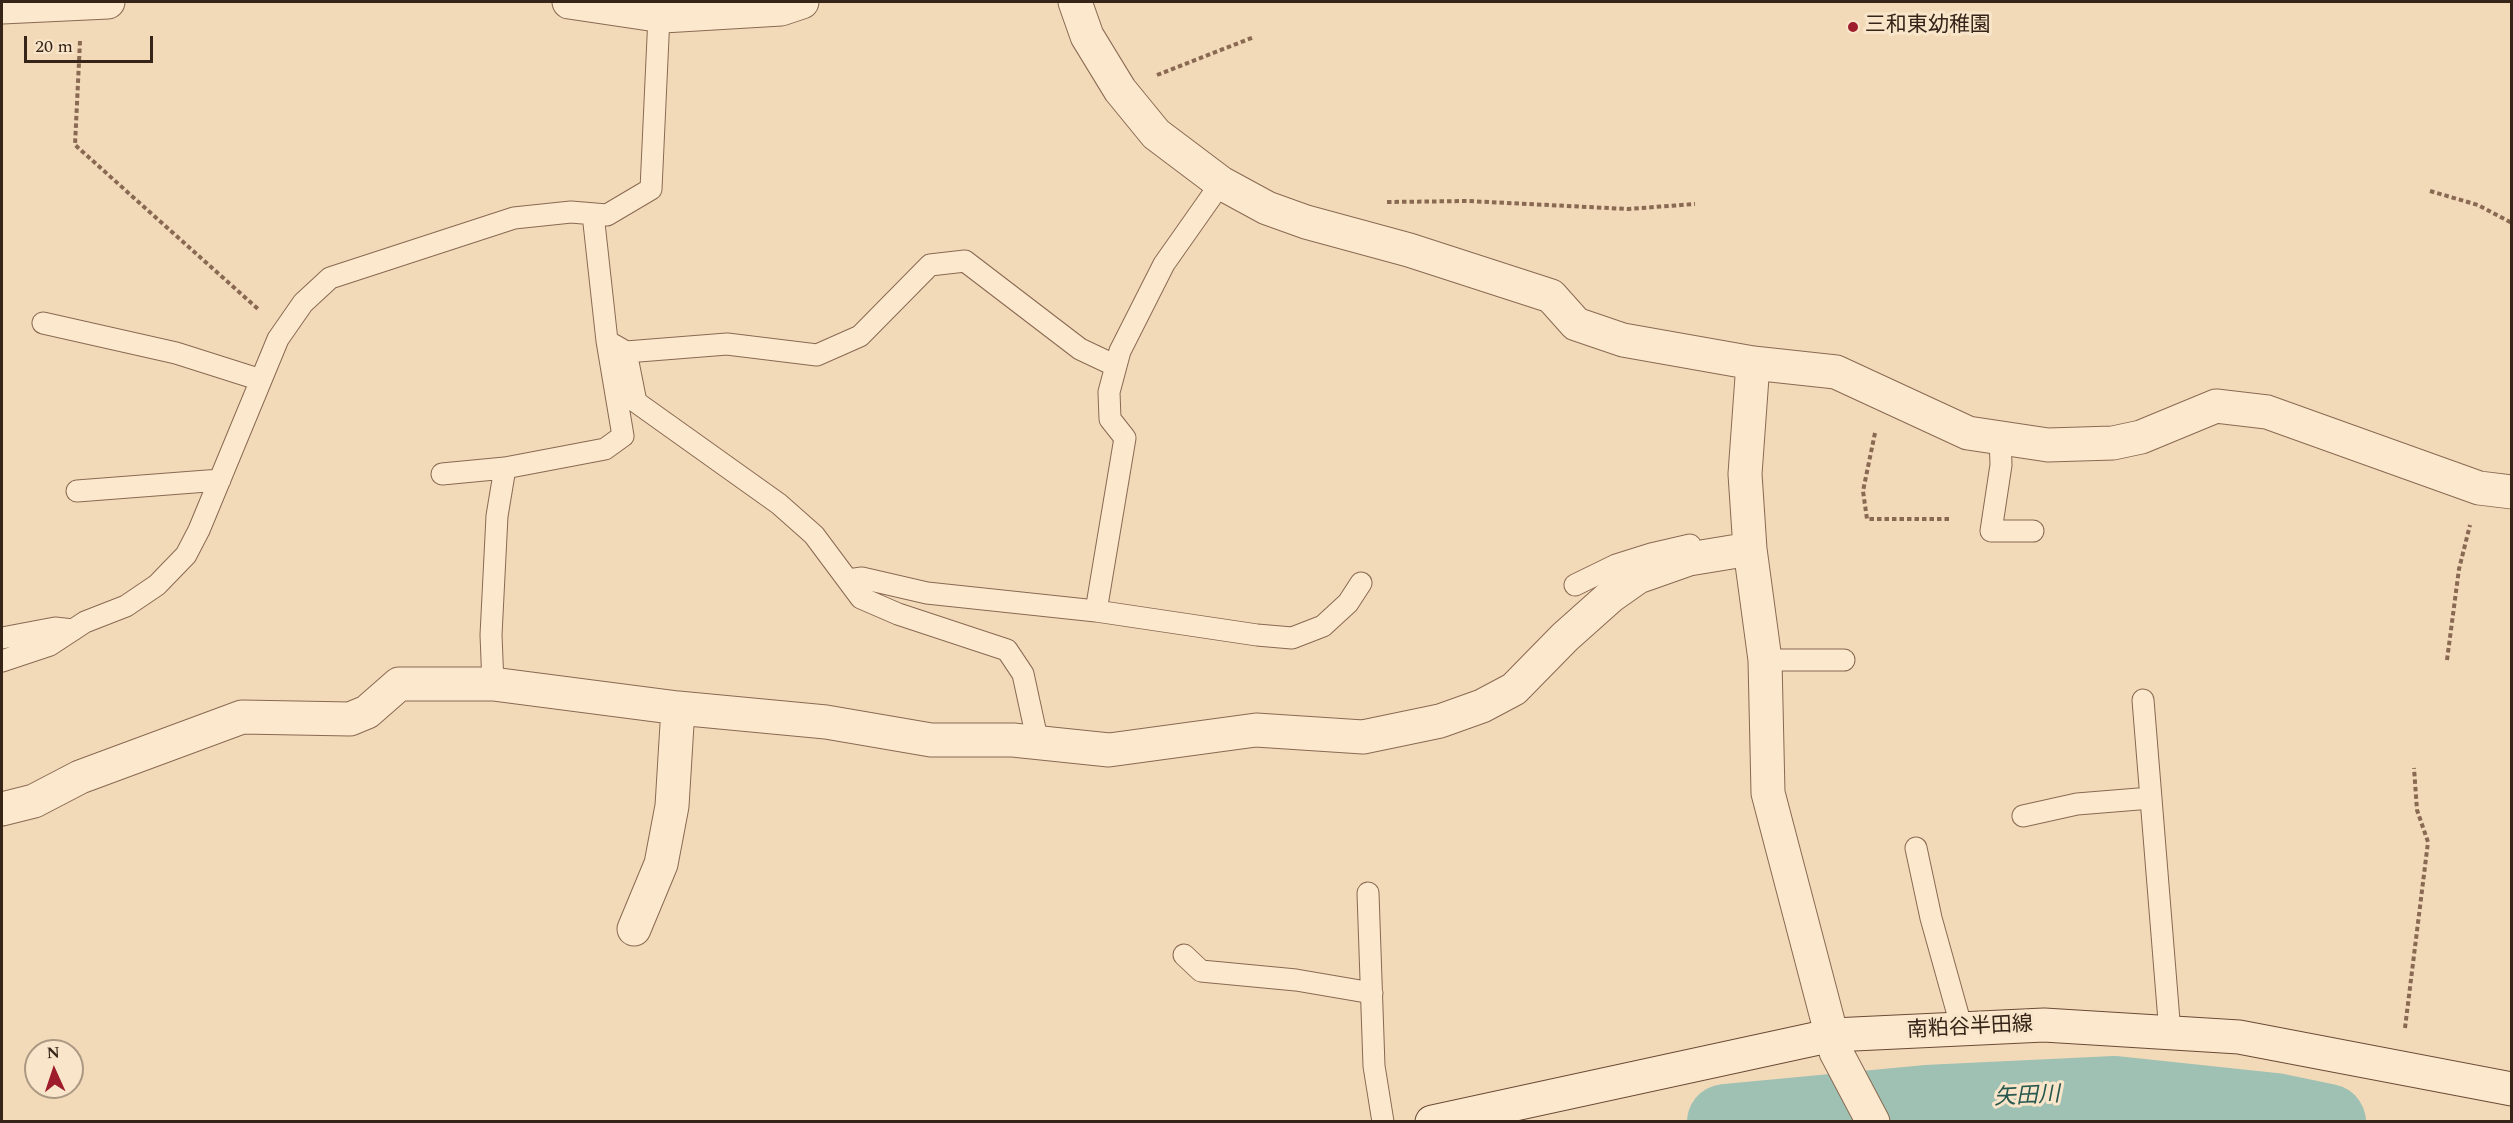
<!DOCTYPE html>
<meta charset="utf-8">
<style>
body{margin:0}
#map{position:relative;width:2513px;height:1123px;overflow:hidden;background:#f2dab9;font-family:Spectral,serif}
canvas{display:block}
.frame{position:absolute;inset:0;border:3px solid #362419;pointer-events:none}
.north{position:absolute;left:24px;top:1039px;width:60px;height:60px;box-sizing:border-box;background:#f9e5c9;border:2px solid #ab9883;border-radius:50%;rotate:357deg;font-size:16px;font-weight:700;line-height:24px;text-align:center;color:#362419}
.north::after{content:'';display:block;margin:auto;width:21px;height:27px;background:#9e1d2d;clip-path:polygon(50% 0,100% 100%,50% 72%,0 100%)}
.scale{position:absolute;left:24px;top:36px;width:129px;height:27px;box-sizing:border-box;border:3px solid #362419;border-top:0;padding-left:8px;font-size:18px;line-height:21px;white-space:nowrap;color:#362419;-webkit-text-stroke:4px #f9e5c9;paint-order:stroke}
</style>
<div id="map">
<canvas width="2513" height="1123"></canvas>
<div class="frame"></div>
<div class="north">N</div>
<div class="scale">20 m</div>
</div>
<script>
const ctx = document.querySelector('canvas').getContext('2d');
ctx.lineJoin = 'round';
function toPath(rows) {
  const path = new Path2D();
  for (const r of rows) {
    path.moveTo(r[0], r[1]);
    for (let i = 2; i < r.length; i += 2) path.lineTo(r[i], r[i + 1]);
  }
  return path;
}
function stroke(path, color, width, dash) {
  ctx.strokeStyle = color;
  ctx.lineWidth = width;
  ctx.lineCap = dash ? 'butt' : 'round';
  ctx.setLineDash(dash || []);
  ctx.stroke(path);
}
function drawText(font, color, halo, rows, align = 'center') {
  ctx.font = font + ' Spectral,"Noto Sans JP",serif';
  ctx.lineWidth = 6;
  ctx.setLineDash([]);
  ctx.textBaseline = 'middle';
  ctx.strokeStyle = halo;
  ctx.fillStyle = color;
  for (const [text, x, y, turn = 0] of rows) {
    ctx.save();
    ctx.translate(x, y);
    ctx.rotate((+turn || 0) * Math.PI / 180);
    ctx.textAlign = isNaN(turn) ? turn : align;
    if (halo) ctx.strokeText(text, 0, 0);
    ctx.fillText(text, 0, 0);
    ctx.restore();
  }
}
stroke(toPath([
 [1725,1122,1926,1103,2115,1094,2275,1111,2328,1122]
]), '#9ec1b3', 76);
const lane = toPath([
 [593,214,607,341,626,352,636,402,779,504,814,535,861,598,898,614,1007,650,1023,674,1038,743],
 [43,323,176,353,261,380],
 [626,352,727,344,817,355,860,336,930,265,965,261,1080,349,1116,366],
 [2000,437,2001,465,1991,531,2033,531],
 [442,474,505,468,605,449,623,436,607,341],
 [77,491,220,480],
 [848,580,862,578,927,593,1096,611,1257,635,1292,638,1323,626,1348,603,1361,583],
 [1575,585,1616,565,1651,554,1690,545],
 [1096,611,1125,438,1110,419,1109,392,1120,351,1164,264,1221,183],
 [2,638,55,628,73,630],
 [1765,660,1844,660],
 [2,661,50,645,85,622,126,606,157,585,186,555,199,530,278,339,303,303,330,278,514,218,571,212,607,215,651,189,659,16],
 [493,684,491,635,497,516,505,468],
 [2143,700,2170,1033],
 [2023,816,2077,804,2151,798],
 [1916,848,1931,918,1962,1029],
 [1368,893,1374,1066,1383,1122],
 [1184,955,1201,971,1296,980,1372,993]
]);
const street = toPath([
 [569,2,663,16,781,9,802,2],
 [1075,2,1087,36,1120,90,1156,134,1221,183,1267,208,1306,222,1409,250,1551,296,1576,324,1623,340,1753,363,1836,372,1968,433,2048,445,2113,443,2141,437,2216,406,2267,412,2479,488,2512,492],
 [2,7,108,2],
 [1753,363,1745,474,1750,549,1765,660,1768,793,1836,1052,1873,1122],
 [2,809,34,801,80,777,242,717,350,719,367,712,399,684,493,684,678,708,826,722,931,740,1013,740,1109,750,1256,730,1363,737,1440,721,1482,706,1514,689,1565,637,1611,596,1638,577,1689,559,1750,549],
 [634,929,661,864,672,806,678,708]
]);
const secondary = toPath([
 [1432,1122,1833,1035,2044,1025,2239,1037,2512,1089]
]);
stroke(lane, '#896952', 23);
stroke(street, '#896952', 35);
stroke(secondary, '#6b4a36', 35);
stroke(toPath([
 [80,41,75,145,258,309],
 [1157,75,1254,37],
 [2430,191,2478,205,2512,223],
 [1387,202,1469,201,1628,209,1695,204],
 [1875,433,1863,491,1867,519,1951,519],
 [2447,660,2459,569,2470,525],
 [2405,1028,2428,842,2417,810,2414,768]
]), '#896952', 4, [4.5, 3]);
stroke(lane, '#fce8cc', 21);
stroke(street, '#fce8cc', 33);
stroke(secondary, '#fce8cc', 33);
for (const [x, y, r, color] of [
 [1853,27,6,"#9e1d2d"]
]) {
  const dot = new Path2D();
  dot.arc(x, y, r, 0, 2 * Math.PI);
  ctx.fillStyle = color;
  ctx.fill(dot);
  stroke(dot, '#f9e5c9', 2);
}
drawText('21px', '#362419', '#f9e5c9', [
 ["三和東幼稚園",1865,27]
], 'left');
drawText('21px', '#362419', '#f9e5c9', [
 ["南粕谷半田線",1970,1029,-3]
]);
drawText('italic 22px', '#26584f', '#f9e5c9', [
 ["矢田川",2027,1098,-3]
]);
</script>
